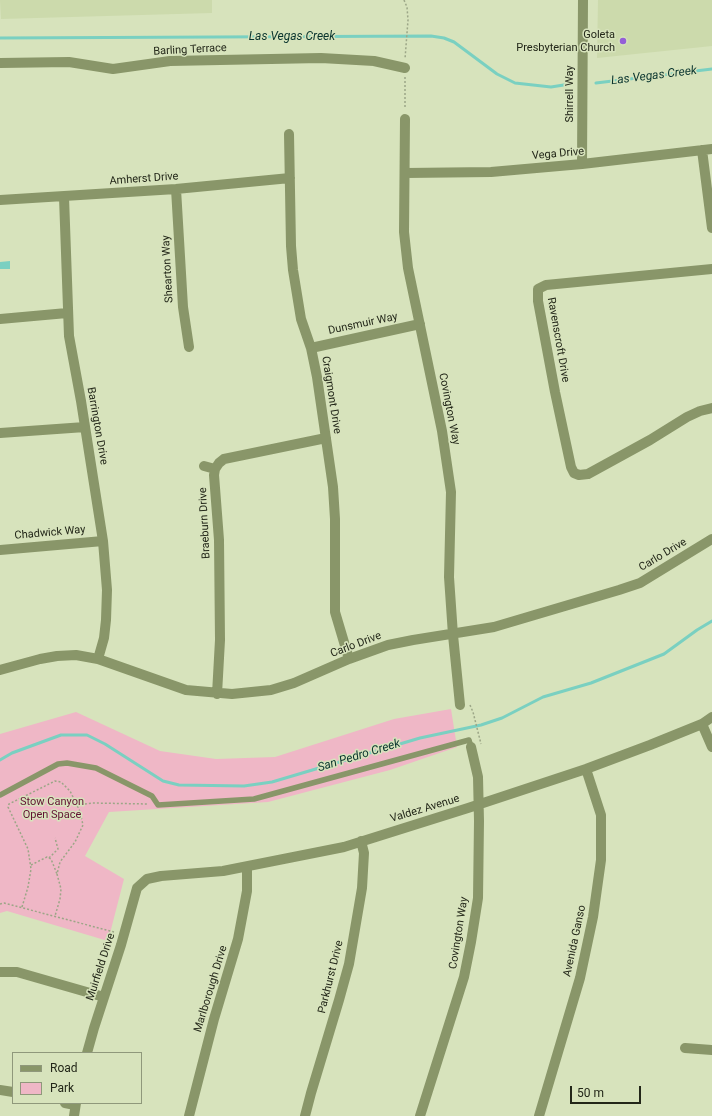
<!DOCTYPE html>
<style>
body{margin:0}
#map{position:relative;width:712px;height:1116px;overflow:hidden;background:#d7e3bc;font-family:Roboto,sans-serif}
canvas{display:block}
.legend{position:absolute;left:12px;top:1052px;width:130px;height:52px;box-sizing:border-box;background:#d7e3bc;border:1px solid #8f987b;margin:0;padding:5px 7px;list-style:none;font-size:12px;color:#232719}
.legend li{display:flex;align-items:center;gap:8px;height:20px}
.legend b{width:20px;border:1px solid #8f987b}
.scale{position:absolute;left:570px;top:1086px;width:71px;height:18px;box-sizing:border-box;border:2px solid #232719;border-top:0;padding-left:5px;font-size:12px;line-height:14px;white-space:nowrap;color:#232719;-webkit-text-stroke:3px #d7e3bc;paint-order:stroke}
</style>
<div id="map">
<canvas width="712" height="1116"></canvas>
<ul class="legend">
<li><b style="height:5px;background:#899669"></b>Road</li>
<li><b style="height:11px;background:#efb7c6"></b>Park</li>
</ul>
<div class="scale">50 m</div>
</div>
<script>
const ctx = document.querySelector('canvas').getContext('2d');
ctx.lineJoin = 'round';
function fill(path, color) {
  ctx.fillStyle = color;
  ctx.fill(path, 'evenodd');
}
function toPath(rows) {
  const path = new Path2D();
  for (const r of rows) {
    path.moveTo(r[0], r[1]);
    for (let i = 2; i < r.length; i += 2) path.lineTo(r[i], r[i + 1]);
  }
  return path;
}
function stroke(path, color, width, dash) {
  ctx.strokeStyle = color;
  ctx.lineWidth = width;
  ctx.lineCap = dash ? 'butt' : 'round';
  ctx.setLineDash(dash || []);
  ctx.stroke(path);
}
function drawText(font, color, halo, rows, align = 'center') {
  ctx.font = font + ' Roboto,sans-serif';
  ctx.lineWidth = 3;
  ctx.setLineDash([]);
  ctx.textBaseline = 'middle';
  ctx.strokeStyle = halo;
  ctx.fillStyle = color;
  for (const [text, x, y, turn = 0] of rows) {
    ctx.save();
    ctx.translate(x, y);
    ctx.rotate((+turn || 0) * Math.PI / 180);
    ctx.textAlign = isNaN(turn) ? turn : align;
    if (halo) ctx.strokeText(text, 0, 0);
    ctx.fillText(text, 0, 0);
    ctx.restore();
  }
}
fill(toPath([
 [0,0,212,0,212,13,1,19],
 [598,0,712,0,712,46,597,58]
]), '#ccdaac');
fill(toPath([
 [451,709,457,747,390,770,268,802,109,812,85,856,124,879,108,941,7,911,0,913,0,734,76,712,160,751,216,759,275,757,394,719]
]), '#efb7c6');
fill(toPath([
 [10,261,10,269,0,269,0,262]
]), '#7ad0c1');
stroke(toPath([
 [0,38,431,36,444,38,454,42,497,74,515,83,551,87,570,84],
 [596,83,712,69],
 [0,760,12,753,61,735,87,735,105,744,163,781,179,785,244,786,272,782,420,738,481,725,502,718,543,697,591,683,664,654,697,630,712,621]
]), '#7ad0c1', 3);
stroke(toPath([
 [404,0,407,7,408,20,405,59],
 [405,77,405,109],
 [470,705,473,712,481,744],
 [77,805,92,803,148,804],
 [49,858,58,849,55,838],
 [31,865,47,857,51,859,57,874],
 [0,904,4,903,114,932],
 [22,907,28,887,31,869,28,849,8,807,9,804,55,781,61,782,70,791,77,805,80,812,83,825,75,842,60,862,57,874,61,889,60,899,55,916]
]), '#9ca687', 1.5, [2, 2]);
stroke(toPath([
 [0,795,58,764,67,763,96,768,152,796,158,805,254,799,469,740,471,747]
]), '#899669', 5.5);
stroke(toPath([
 [0,63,69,62,113,69,170,61,321,58,374,61,405,68],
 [405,119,404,232,408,268,442,431,451,492,449,577,453,635,460,705],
 [289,134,291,246,293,270,301,319,311,348,317,377,333,487,335,519,335,612,349,659],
 [702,150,712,228],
 [582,164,583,0],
 [406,173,491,172,582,164,712,149],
 [176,189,183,307,189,347],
 [64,197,69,336,81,401,103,541,107,590,106,620,104,638,98,659],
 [0,200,176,189,290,178],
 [712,269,546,285,538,289,538,301,555,392,571,467,574,473,579,475,588,474,650,440,687,417,700,411,712,408],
 [0,319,67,313],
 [311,348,420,324],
 [0,433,85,427],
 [204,466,215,469],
 [0,550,103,541],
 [0,670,40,659,57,656,76,655,98,659,186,690,232,694,271,690,294,683,349,659,388,645,413,640,494,627,619,590,640,583,712,539],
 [217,694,220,640,219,540,214,475,215,469,219,463,224,459,326,438],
 [702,724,712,747],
 [0,972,17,972,104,997],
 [685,1048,712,1050],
 [87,1053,94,1028,121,945,137,888,147,879,161,876,223,871,344,847,468,808,586,769,650,745,702,724,712,717],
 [0,1090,13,1092],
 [65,1103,75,1105],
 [74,1116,76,1103],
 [189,1116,214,1019,238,939,247,891,247,867],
 [305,1116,311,1093,339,1000,349,964,362,888,364,853,361,841],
 [420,1116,464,977,471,942,478,898,479,821,478,777,471,747],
 [539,1116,580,978,593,917,601,860,601,815,586,769]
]), '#899669', 10);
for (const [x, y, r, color] of [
 [623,41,4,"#945ed7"]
]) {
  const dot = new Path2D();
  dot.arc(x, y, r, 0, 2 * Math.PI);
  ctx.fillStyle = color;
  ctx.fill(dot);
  stroke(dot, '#d7e3bc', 1.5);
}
drawText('11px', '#232719', '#d7e3bc', [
 ["Goleta",615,35],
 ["Presbyterian Church",615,48]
], 'right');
drawText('11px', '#232719', '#d7e3bc', [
 ["Barling Terrace",190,50,-3],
 ["Shirrell Way",570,94,-90],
 ["Vega Drive",558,154,-5],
 ["Amherst Drive",144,179,-4],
 ["Shearton Way",168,269,-93],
 ["Dunsmuir Way",363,324,-12],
 ["Ravenscroft Drive",558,340,80],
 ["Craigmont Drive",331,395,81],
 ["Covington Way",449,409,79],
 ["Barrington Drive",97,426,80],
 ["Braeburn Drive",205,523,-93],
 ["Chadwick Way",50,533,-5],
 ["Carlo Drive",663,555,-31],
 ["Carlo Drive",356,645,-21],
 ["Valdez Avenue",425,809,-17],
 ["Covington Way",459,933,-81],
 ["Avenida Ganso",575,941,-78],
 ["Muirfield Drive",101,967,-72],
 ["Parkhurst Drive",331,977,-76],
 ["Marlborough Drive",211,989,-73]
]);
drawText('11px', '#631133', '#d7e3bc', [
 ["Stow Canyon",52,802],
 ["Open Space",52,815]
]);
drawText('italic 12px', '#08332d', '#d7e3bc', [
 ["Las Vegas Creek",292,37],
 ["Las Vegas Creek",654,76,-7],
 ["San Pedro Creek",359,756,-17]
]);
</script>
